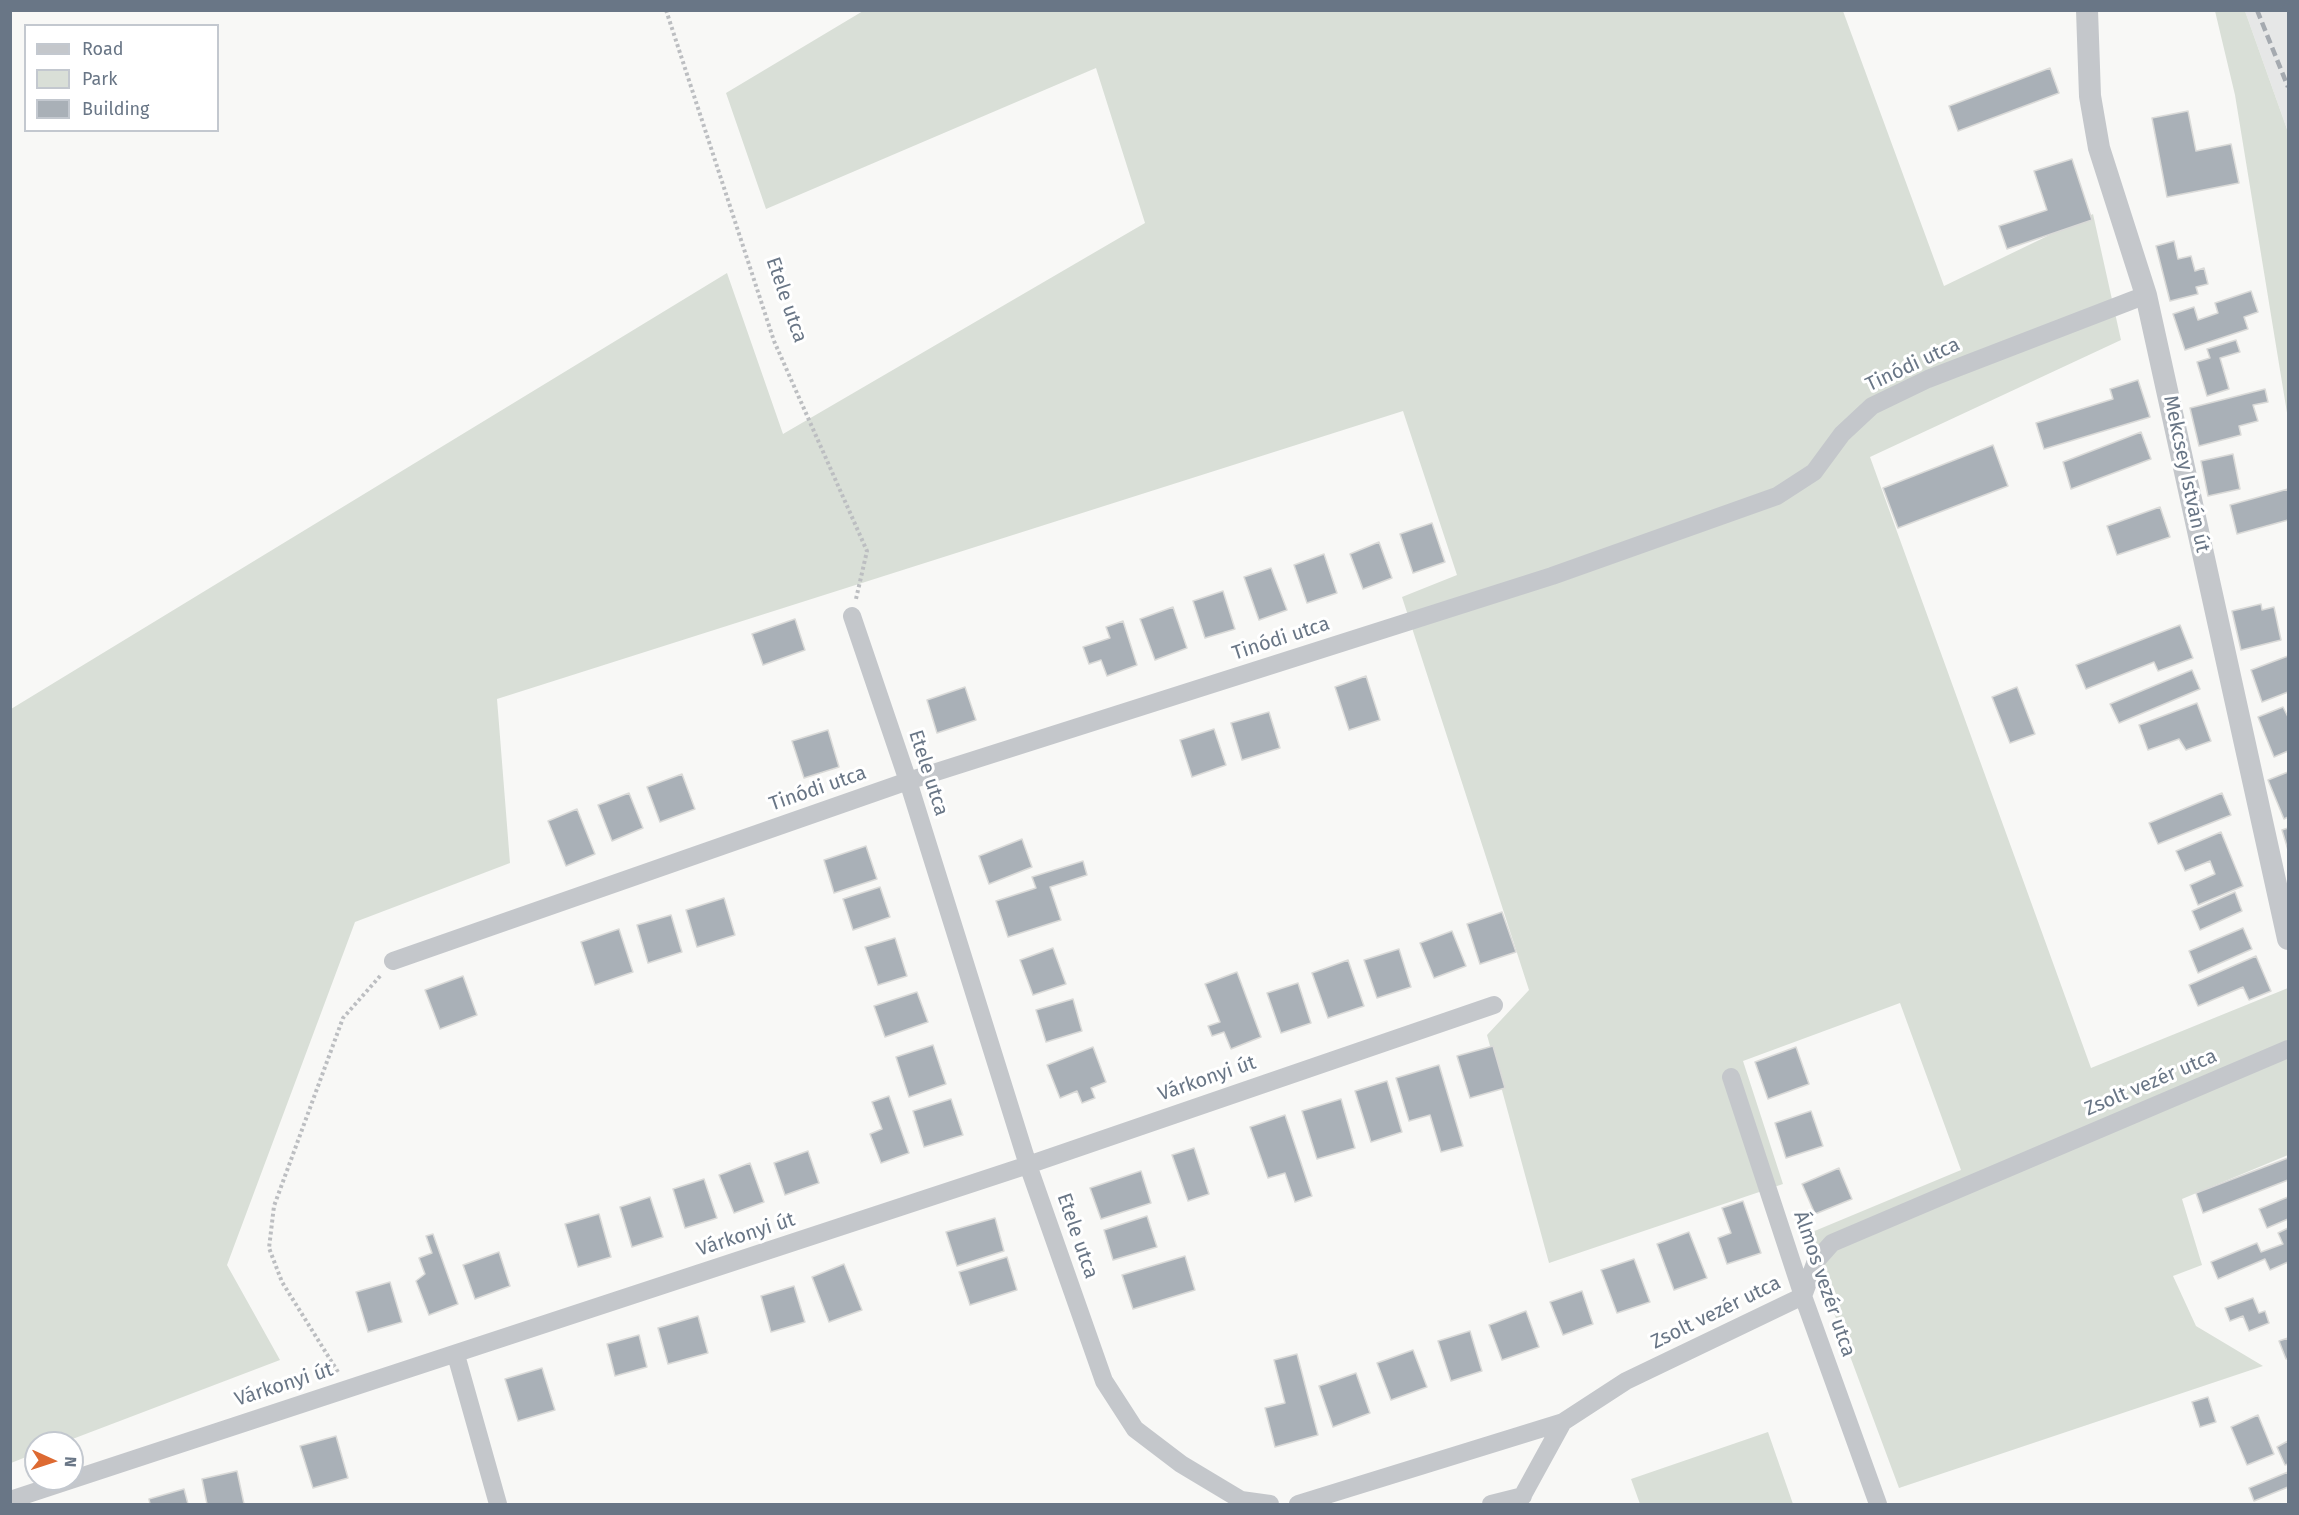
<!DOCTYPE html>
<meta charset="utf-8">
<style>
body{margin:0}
#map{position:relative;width:2299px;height:1515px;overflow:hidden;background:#f8f8f6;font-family:"Fira Sans",sans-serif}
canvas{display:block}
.frame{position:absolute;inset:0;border:12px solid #697686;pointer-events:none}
.legend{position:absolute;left:24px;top:24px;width:195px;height:108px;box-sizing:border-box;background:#fff;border:2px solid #c3c8cf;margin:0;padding:8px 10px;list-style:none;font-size:18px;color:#697686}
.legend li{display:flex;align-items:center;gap:12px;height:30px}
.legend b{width:30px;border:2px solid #c3c8cf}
.north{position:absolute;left:24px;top:1431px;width:60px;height:60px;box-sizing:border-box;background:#fff;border:2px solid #c3c8cf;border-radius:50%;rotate:93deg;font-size:16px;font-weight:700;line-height:24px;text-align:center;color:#697686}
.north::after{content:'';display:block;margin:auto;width:21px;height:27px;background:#dd6a32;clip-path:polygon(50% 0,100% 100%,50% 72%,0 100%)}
</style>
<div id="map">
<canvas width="2299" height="1515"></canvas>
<div class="frame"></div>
<ul class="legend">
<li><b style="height:8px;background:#c4c7cb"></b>Road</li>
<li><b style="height:16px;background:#d9dfd7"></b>Park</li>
<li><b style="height:16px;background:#a9b0b7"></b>Building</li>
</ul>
<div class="north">N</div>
</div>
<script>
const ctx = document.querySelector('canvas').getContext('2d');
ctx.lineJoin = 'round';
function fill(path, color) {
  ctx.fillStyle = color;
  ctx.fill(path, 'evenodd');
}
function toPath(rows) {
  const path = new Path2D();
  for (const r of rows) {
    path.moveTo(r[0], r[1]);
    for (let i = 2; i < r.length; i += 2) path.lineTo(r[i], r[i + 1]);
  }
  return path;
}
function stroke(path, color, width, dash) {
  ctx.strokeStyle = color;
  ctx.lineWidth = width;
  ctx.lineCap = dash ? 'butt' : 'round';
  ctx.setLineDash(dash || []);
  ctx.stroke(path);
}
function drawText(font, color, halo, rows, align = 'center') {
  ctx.font = font + ' "Fira Sans",sans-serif';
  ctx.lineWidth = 6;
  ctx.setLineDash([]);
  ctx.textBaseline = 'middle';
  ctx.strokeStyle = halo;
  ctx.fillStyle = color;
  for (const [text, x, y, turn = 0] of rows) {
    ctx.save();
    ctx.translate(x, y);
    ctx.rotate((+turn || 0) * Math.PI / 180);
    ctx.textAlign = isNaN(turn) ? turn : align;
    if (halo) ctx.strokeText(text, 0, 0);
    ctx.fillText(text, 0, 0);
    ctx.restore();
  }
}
fill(toPath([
 [2245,11,2288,11,2288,132]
]), '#e6e7e7');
fill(toPath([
 [863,11,1843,11,1944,286,2093,214,2121,340,1870,457,2091,1068,2288,988,2288,1155,2182,1199,2202,1265,2173,1276,2196,1326,2263,1366,1899,1488,1805,1235,1961,1170,1900,1003,1743,1061,1783,1184,1549,1263,1487,1035,1529,990,1402,597,1457,575,1403,411,497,699,510,863,355,922,227,1265,280,1360,62,1443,36,1443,36,1453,11,1463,11,709,727,273,783,434,1145,223,1096,68,766,209,726,93],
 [2215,11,2245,11,2288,132,2288,419,2235,95],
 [1768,1432,1793,1504,1640,1504,1631,1479]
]), '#d9dfd7');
const building = toPath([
 [2050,68,2059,93,1958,131,1949,106,2050,68],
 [2188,111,2196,151,2231,144,2239,183,2167,197,2152,118,2188,111],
 [2072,159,2092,220,2007,249,1999,226,2047,210,2034,171,2072,159],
 [2174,241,2178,259,2191,256,2195,271,2204,268,2208,284,2196,287,2198,294,2170,301,2156,246,2174,241],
 [2251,291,2258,312,2244,317,2248,329,2185,350,2173,314,2194,307,2198,320,2218,313,2215,303,2251,291],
 [2236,340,2240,352,2220,358,2229,389,2207,396,2197,362,2210,358,2207,349,2236,340],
 [2138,380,2150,417,2044,449,2036,423,2113,399,2110,389,2138,380],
 [2265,389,2268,402,2253,405,2258,421,2239,426,2241,435,2199,446,2190,408,2265,389],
 [2141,432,2151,459,2071,489,2063,462,2141,432],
 [1993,445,2008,486,1898,528,1883,488,1993,445],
 [2233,454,2240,489,2208,496,2201,461,2233,454],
 [2288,489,2288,520,2237,534,2230,505,2288,489],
 [2160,507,2170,537,2117,555,2107,526,2160,507],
 [1432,523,1445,562,1413,573,1400,534,1432,523],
 [1379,542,1392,578,1363,589,1350,554,1379,542],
 [1324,554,1337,593,1307,603,1294,565,1324,554],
 [1271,568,1287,610,1259,620,1244,577,1271,568],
 [1223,591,1235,629,1205,638,1193,601,1223,591],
 [2261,604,2262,610,2274,607,2281,640,2241,650,2232,611,2261,604],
 [1173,607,1187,648,1155,660,1140,619,1173,607],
 [795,619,805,650,763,665,752,634,795,619],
 [1123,621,1137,665,1107,676,1101,660,1089,664,1083,647,1110,638,1106,627,1123,621],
 [2180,625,2193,658,2158,671,2154,662,2086,689,2076,665,2180,625],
 [2288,656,2288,692,2262,702,2251,670,2288,656],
 [2192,670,2200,689,2119,723,2110,704,2192,670],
 [1366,676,1380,720,1349,730,1335,687,1366,676],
 [965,687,976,720,937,733,927,700,965,687],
 [2017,687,2035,734,2010,743,1992,697,2017,687],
 [2197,703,2211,741,2186,750,2179,739,2148,750,2139,725,2197,703],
 [2283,707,2288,717,2288,751,2274,757,2258,717,2283,707],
 [1269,712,1280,748,1242,760,1231,723,1269,712],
 [1214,729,1226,765,1192,777,1180,740,1214,729],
 [828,730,839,767,804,778,792,741,828,730],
 [2288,772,2288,817,2284,819,2268,780,2288,772],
 [682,774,695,809,660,822,647,787,682,774],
 [629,793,643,828,612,841,598,805,629,793],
 [2222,793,2231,815,2158,844,2149,823,2222,793],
 [577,809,595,854,566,866,548,821,577,809],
 [2288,828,2288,850,2282,830,2288,828],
 [2221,832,2243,886,2198,905,2190,885,2215,874,2210,861,2185,871,2176,851,2221,832],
 [1022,839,1032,867,989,884,979,856,1022,839],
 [866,846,877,879,834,893,824,860,866,846],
 [1083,861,1087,875,1050,887,1061,920,1008,937,996,901,1036,888,1032,877,1083,861],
 [880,887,890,917,853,930,843,899,880,887],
 [2235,892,2242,911,2200,930,2192,911,2235,892],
 [724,898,735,935,697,947,686,910,724,898],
 [1502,912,1516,952,1480,964,1467,924,1502,912],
 [671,915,682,952,648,963,637,925,671,915],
 [2243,928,2252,949,2198,973,2189,951,2243,928],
 [619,929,633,972,595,985,581,942,619,929],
 [1452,931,1466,966,1434,978,1420,943,1452,931],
 [895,938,907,976,878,985,865,947,895,938],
 [1053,948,1066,984,1033,995,1020,960,1053,948],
 [1399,949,1411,987,1377,998,1364,960,1399,949],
 [2256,956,2271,991,2249,1000,2243,987,2198,1006,2189,985,2256,956],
 [1348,960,1364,1006,1328,1018,1312,973,1348,960],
 [1237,972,1261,1037,1231,1049,1224,1032,1212,1036,1208,1026,1220,1022,1205,984,1237,972],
 [463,976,477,1015,440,1029,425,990,463,976],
 [1298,983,1311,1023,1281,1033,1267,993,1298,983],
 [917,992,928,1022,885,1037,874,1006,917,992],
 [1073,999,1082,1031,1046,1042,1036,1010,1073,999],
 [933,1045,946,1084,909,1097,896,1057,933,1045],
 [1493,1046,1505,1088,1470,1098,1457,1056,1493,1046],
 [1093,1047,1106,1082,1091,1088,1095,1098,1082,1103,1077,1091,1060,1098,1047,1065,1093,1047],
 [1796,1047,1809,1084,1768,1099,1755,1062,1796,1047],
 [1439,1065,1463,1146,1441,1152,1430,1115,1409,1121,1396,1078,1439,1065],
 [1387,1081,1402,1132,1371,1142,1355,1091,1387,1081],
 [889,1096,909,1153,881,1163,870,1134,882,1129,872,1102,889,1096],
 [951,1099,963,1135,924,1147,913,1111,951,1099],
 [1341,1099,1355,1148,1317,1159,1302,1111,1341,1099],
 [1811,1111,1823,1146,1786,1158,1775,1123,1811,1111],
 [1285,1115,1312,1196,1295,1202,1285,1173,1268,1178,1250,1127,1285,1115],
 [1194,1148,1209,1194,1188,1201,1172,1155,1194,1148],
 [808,1151,819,1183,785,1195,774,1163,808,1151],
 [2288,1158,2288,1180,2203,1213,2196,1193,2288,1158],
 [750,1163,764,1202,734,1213,719,1175,750,1163],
 [1839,1168,1852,1199,1815,1214,1802,1184,1839,1168],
 [1141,1171,1151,1203,1101,1219,1090,1188,1141,1171],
 [704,1179,717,1218,685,1228,673,1189,704,1179],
 [650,1197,663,1237,632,1247,620,1207,650,1197],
 [2288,1197,2288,1219,2267,1228,2259,1209,2288,1197],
 [1743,1201,1761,1253,1727,1264,1718,1238,1731,1233,1722,1208,1743,1201],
 [599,1214,611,1257,578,1267,565,1224,599,1214],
 [1147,1216,1157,1247,1113,1260,1104,1230,1147,1216],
 [995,1218,1004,1251,957,1266,946,1232,995,1218],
 [2288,1228,2288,1262,2270,1270,2265,1259,2218,1279,2211,1262,2257,1243,2261,1252,2283,1244,2278,1233,2288,1228],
 [1689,1232,1707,1278,1674,1290,1657,1244,1689,1232],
 [433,1234,458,1304,429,1315,416,1281,425,1274,419,1258,432,1253,426,1236,433,1234],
 [499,1252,510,1286,475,1299,463,1265,499,1252],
 [1185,1256,1195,1290,1133,1309,1122,1275,1185,1256],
 [1007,1257,1017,1290,970,1305,959,1272,1007,1257],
 [1634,1259,1650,1302,1617,1313,1601,1270,1634,1259],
 [844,1264,862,1310,829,1322,812,1277,844,1264],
 [390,1282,402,1322,368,1332,356,1292,390,1282],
 [794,1286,805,1322,771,1332,761,1296,794,1286],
 [1582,1291,1593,1324,1563,1335,1550,1302,1582,1291],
 [2253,1298,2259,1313,2265,1311,2269,1323,2249,1331,2243,1316,2230,1321,2225,1308,2253,1298],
 [1526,1311,1539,1347,1502,1360,1489,1325,1526,1311],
 [698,1316,708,1353,668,1364,658,1328,698,1316],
 [1470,1331,1482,1371,1451,1381,1438,1341,1470,1331],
 [639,1335,647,1367,615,1376,607,1344,639,1335],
 [2288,1338,2288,1358,2286,1359,2279,1341,2288,1338],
 [1413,1350,1427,1387,1391,1400,1377,1363,1413,1350],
 [1297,1354,1318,1435,1275,1447,1265,1408,1285,1403,1274,1360,1297,1354],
 [542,1368,555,1410,518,1421,505,1379,542,1368],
 [1356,1373,1370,1413,1333,1427,1319,1386,1356,1373],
 [2208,1397,2216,1422,2200,1427,2192,1402,2208,1397],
 [2258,1415,2274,1454,2247,1465,2231,1427,2258,1415],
 [336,1436,348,1478,313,1488,300,1446,336,1436],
 [2288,1441,2288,1464,2285,1465,2277,1447,2288,1441],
 [237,1471,244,1504,207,1504,202,1479,237,1471],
 [2288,1472,2288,1487,2254,1501,2249,1488,2288,1472],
 [184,1489,188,1504,150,1504,149,1499,184,1489]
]);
fill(building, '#a9b0b7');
stroke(building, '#dadad8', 1.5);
stroke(toPath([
 [666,10,774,341,867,551,856,599],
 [338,1372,282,1282,269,1248,274,1206,343,1018,381,975]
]), '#bcbec1', 4, [3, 3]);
stroke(toPath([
 [852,616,908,781,1028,1165,1104,1381,1135,1429,1181,1464,1241,1500,1270,1504],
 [393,961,908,781,1552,576,1777,496,1814,472,1842,434,1872,406,1928,379,2146,295],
 [1731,1077,1803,1296,1878,1504],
 [456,1355,498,1504],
 [10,1500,1028,1165,1494,1005],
 [1298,1504,1563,1422,1626,1381,1803,1296,1816,1261,1832,1243,2288,1049],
 [1491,1504,1523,1496],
 [1518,1504,1563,1422]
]), '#c4c7cb', 18);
stroke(toPath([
 [2087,10,2090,96,2099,148,2146,295,2288,939]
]), '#c4c7cb', 22);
stroke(toPath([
 [2257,10,2288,87]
]), '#a5aab0', 4.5, [9, 4.5]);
drawText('20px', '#697686', '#fff', [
 ["Etele utca",786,300,71],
 ["Tinódi utca",1913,365,-25],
 ["Mekcsey István út",2186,474,78],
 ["Tinódi utca",1281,639,-18],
 ["Etele utca",928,773,72],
 ["Tinódi utca",818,789,-19],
 ["Várkonyi út",1207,1079,-19],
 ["Zsolt vezér utca",2151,1083,-23],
 ["Várkonyi út",746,1235,-18],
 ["Etele utca",1077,1236,71],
 ["Álmos vezér utca",1824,1284,71],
 ["Zsolt vezér utca",1716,1313,-26],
 ["Várkonyi út",284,1385,-18]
]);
</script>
